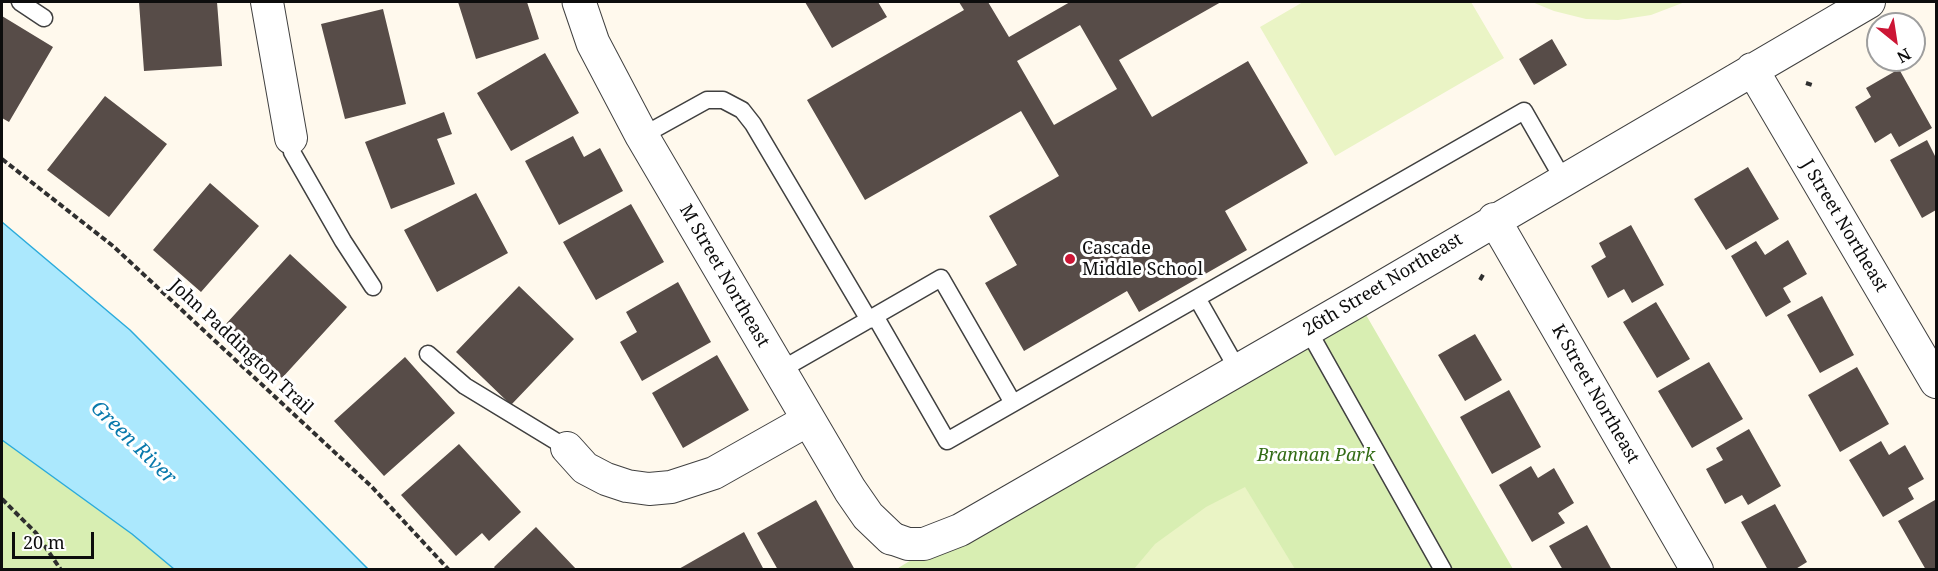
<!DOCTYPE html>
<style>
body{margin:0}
#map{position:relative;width:1938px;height:571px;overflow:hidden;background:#fff9ed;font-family:"Noto Serif",serif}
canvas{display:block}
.frame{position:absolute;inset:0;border:3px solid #0d0d0d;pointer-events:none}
.north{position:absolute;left:1866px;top:12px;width:60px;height:60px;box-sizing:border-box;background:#fff;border:2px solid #9e9e9e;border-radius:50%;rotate:150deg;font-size:16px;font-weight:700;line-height:24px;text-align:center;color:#0d0d0d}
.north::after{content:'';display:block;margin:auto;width:21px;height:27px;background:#cc1635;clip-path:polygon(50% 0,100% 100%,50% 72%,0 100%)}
.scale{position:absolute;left:12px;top:532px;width:82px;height:27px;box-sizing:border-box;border:3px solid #0d0d0d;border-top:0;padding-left:8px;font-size:18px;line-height:21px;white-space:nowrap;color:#0d0d0d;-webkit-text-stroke:4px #fff;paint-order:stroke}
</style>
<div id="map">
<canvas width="1938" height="571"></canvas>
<div class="frame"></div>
<div class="north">N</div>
<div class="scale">20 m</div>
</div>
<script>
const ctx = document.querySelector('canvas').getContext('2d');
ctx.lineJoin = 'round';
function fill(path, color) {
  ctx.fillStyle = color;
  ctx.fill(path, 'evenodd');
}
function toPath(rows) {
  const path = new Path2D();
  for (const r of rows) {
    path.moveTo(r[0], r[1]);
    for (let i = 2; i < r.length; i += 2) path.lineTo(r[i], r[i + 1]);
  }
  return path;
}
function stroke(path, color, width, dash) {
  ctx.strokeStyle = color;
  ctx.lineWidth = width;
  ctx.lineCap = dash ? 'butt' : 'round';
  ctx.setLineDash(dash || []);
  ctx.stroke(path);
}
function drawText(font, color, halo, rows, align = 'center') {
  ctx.font = font + ' "Noto Serif",serif';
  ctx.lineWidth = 6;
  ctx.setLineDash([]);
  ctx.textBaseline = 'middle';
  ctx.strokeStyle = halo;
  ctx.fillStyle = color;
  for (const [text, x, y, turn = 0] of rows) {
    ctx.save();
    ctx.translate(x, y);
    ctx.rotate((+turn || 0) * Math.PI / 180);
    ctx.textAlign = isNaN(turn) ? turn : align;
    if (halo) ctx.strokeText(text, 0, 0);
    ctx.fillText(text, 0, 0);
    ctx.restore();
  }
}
fill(toPath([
 [1358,301,1513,569,895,570,960,530],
 [2,440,132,534,174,569,2,569]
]), '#d8eeb2');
fill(toPath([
 [1303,2,1471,2,1504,58,1335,156,1260,27],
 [1532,2,1685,2,1651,15,1618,20,1586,19,1554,11],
 [1245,487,1295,569,1134,569,1155,544,1206,507]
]), '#eaf4c5');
const water = toPath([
 [2,222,130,330,368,569,174,569,132,534,2,440,2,222]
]);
fill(water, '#abe8fd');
stroke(water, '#2babdb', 1.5);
fill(toPath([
 [139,2,217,2,222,66,144,71],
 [458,2,527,2,539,39,476,59],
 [805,2,878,2,887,17,832,48],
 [959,2,988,2,1009,37,1070,2,1221,2,1119,60,1152,117,1248,61,1308,163,1225,211,1247,250,1139,312,1127,291,1024,351,985,283,1017,265,989,216,1059,176,1021,111,865,200,807,100,964,10],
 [1080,25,1117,89,1054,125,1017,61],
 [383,9,406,104,345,119,321,24],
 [2,16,53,47,9,122,2,118],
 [1552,39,1567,65,1534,85,1519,59],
 [545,53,579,113,511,151,477,93],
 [1899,69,1932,128,1899,147,1891,133,1875,143,1855,107,1871,97,1866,88],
 [105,96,167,144,109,217,47,170],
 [444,112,452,134,437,139,455,184,391,209,365,142],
 [573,136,584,157,600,148,623,191,559,225,525,161],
 [1927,140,1936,158,1936,210,1922,218,1890,160],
 [1748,167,1779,219,1726,250,1694,199],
 [210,183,259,226,201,292,153,250],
 [476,193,508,253,437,292,404,230],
 [631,204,664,262,596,300,563,242],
 [1631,225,1664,285,1632,303,1624,289,1608,298,1591,266,1606,257,1599,243],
 [1788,240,1807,274,1783,288,1791,302,1766,317,1731,256,1756,241,1765,255],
 [290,254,347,307,282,378,225,325],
 [678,282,711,342,642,381,620,342,637,332,626,312],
 [519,286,574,339,511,405,456,352],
 [1822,296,1854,355,1820,373,1787,315],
 [1656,302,1690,359,1657,378,1623,322],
 [1475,334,1502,380,1465,401,1438,355],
 [717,355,749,410,683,448,652,393],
 [405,357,455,413,384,476,334,421],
 [1709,362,1743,419,1692,448,1658,391],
 [1857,367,1889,424,1840,452,1808,395],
 [1509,390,1541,447,1492,474,1460,417],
 [1749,429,1781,486,1748,505,1742,495,1725,504,1706,469,1723,460,1716,448],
 [1881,441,1889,455,1905,445,1924,479,1908,488,1914,499,1883,517,1849,460],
 [459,444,521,512,489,541,482,533,456,556,401,495],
 [1531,466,1538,478,1554,468,1574,503,1558,513,1565,523,1532,542,1499,485],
 [816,500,855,570,778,570,757,533],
 [1935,500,1936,570,1926,570,1898,521],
 [1775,504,1807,562,1794,570,1768,570,1741,522],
 [1587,525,1612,570,1563,570,1549,546],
 [536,527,577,570,496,570,494,567],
 [744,532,764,570,677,570]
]), '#574c48');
const service = toPath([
 [20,2,44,18],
 [642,136,707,100,723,100,742,110,753,124,869,320],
 [291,138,292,152,343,241,373,287],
 [1197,298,1238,370],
 [875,316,941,278,1013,403],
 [1308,330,1443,570],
 [428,354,465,386,567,448],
 [779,371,875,316,947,441,1524,111,1563,179]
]);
const minor = toPath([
 [267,2,291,138],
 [1752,69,1936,382],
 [1494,219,1697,570],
 [567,448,585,468,606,479,627,486,649,489,671,487,714,473,808,420],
 [891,538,908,544,924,544,960,530,1358,301,1869,2]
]);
const tertiary = toPath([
 [579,2,593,43,642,136,850,490,868,516,891,538]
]);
stroke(service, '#404040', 19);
stroke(minor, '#404040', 34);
stroke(tertiary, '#404040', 35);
stroke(toPath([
 [1806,83,1812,85],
 [2,159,113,246,372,487,449,570],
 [1480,280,1484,273],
 [2,499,36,533,61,570]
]), '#2f2f2f', 4, [6, 3]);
stroke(service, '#fff', 16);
stroke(minor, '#fff', 32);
stroke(tertiary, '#fff', 33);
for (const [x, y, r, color] of [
 [1070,259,6,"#cc1635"]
]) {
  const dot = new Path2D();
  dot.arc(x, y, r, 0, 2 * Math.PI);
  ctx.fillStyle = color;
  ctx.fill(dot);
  stroke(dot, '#fff', 2);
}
drawText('18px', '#0d0d0d', '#fff', [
 ["J Street Northeast",1844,226,59],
 ["M Street Northeast",724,276,60],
 ["26th Street Northeast",1383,285,-31],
 ["John Paddington Trail",241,347,43],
 ["K Street Northeast",1595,394,60]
]);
drawText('18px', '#0d0d0d', '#fff', [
 ["Cascade",1082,249],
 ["Middle School",1082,270]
], 'left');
drawText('italic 18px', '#336c16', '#fff', [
 ["Brannan Park",1316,456]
]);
drawText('italic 20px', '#0979ac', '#fff', [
 ["Green River",133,443,44]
]);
</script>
